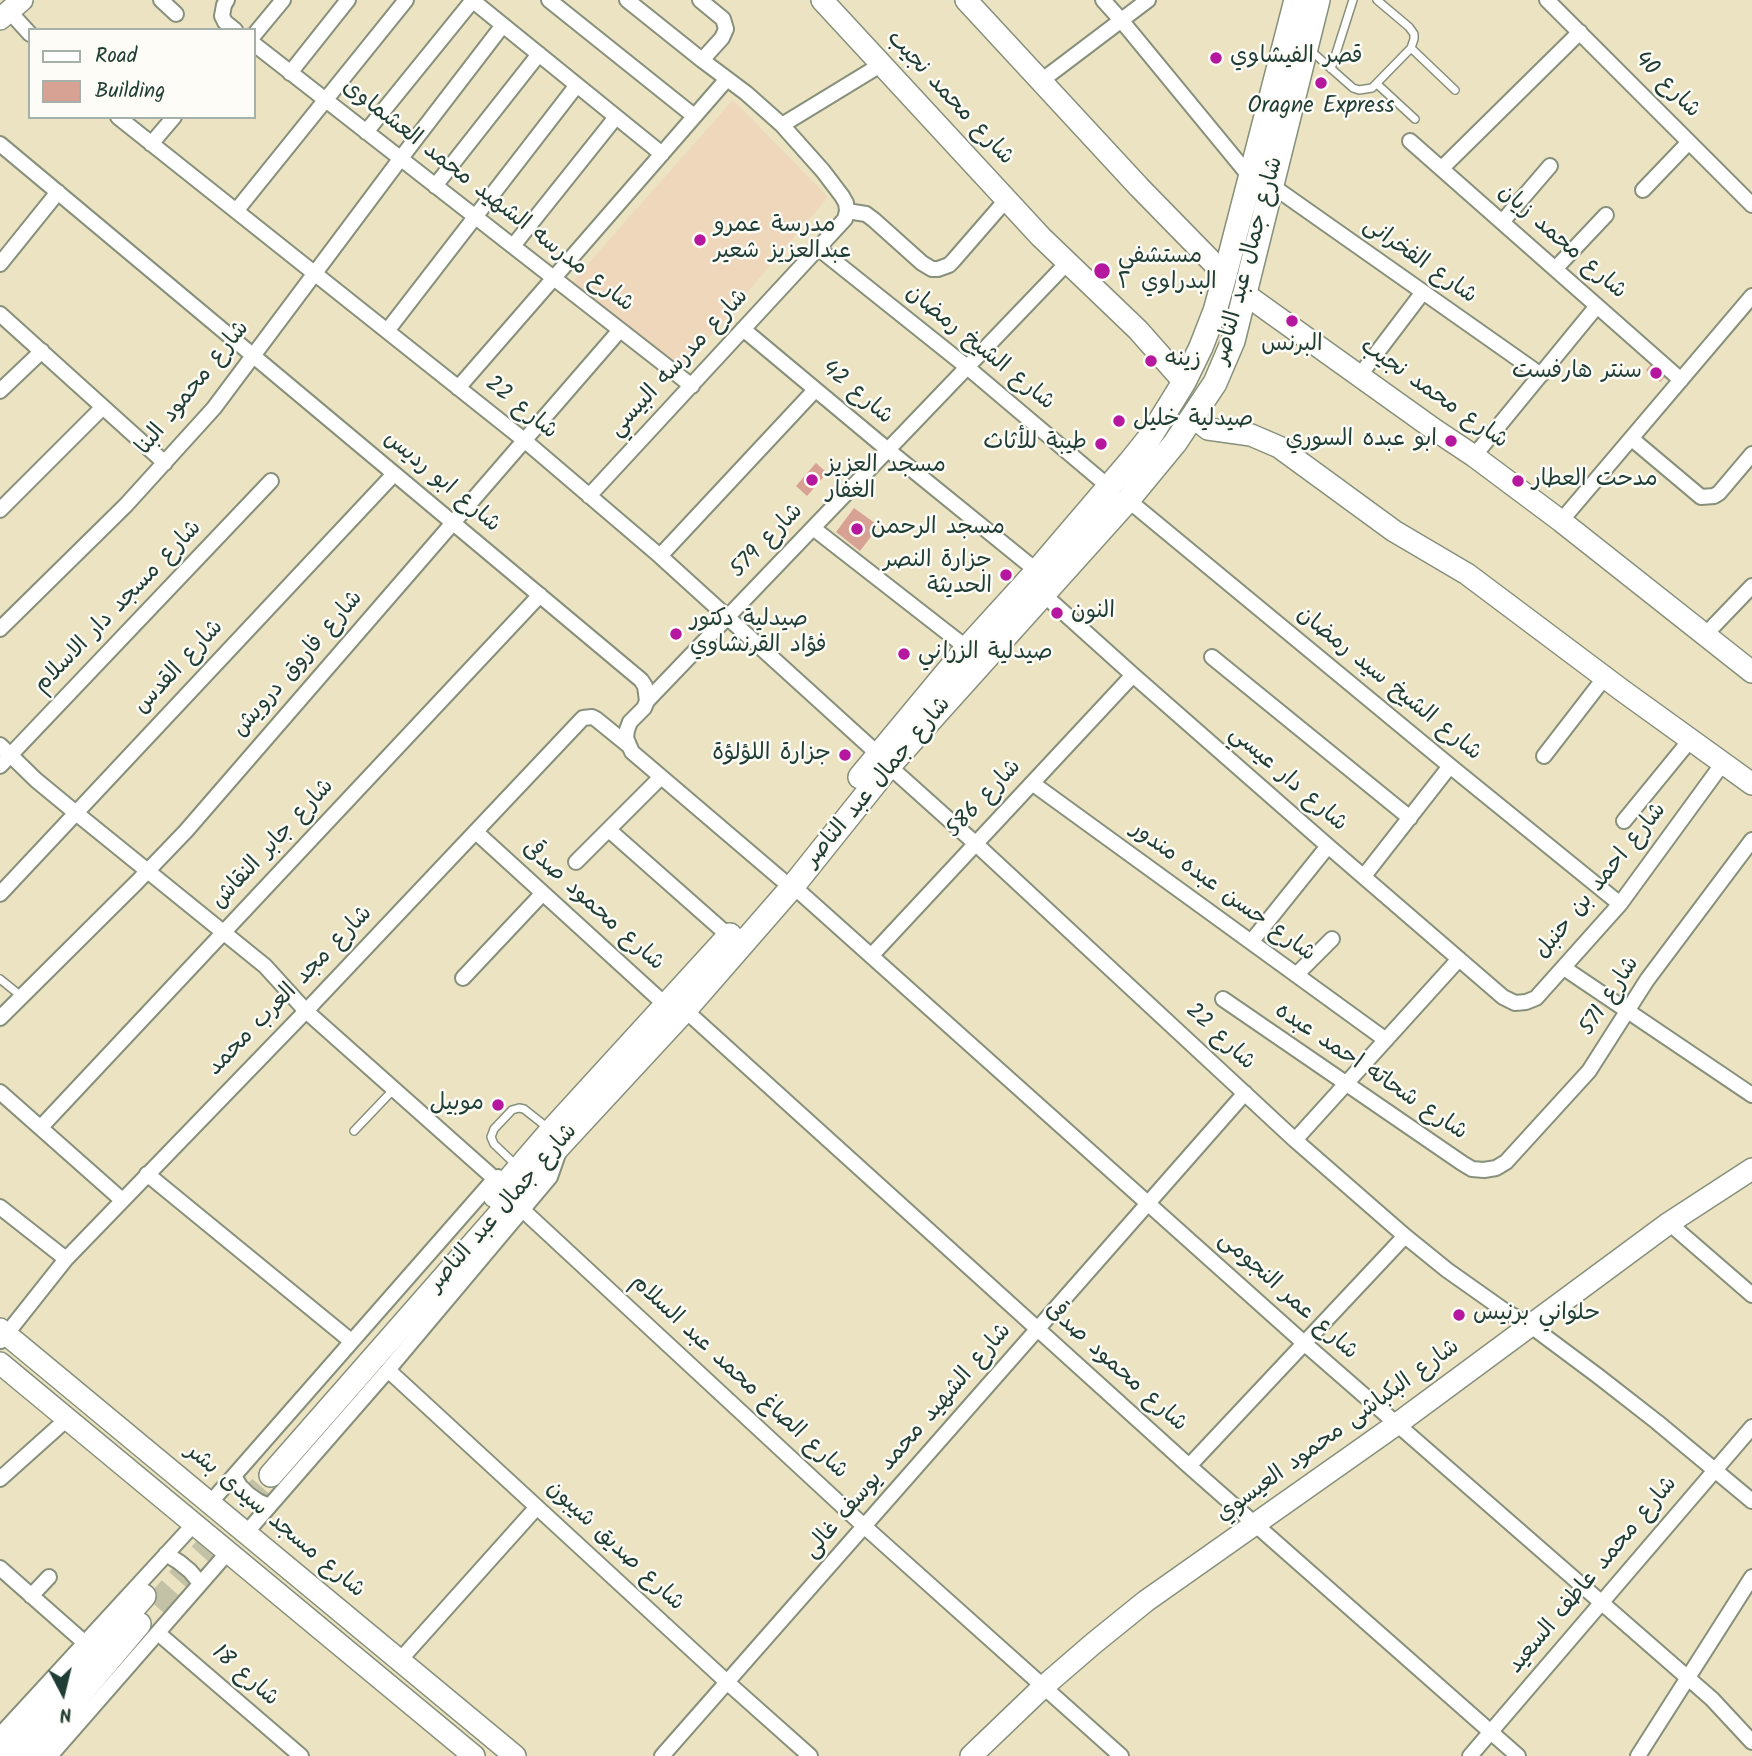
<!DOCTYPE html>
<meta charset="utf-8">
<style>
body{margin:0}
#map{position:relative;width:1752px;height:1756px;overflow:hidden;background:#ece3c2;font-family:Kalam,sans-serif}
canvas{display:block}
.legend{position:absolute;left:28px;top:28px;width:228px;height:91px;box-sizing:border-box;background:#fdfcf7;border:2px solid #a4b0a9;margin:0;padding:9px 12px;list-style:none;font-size:21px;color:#1f3d34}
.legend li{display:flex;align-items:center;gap:14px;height:35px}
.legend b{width:35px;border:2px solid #a4b0a9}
.north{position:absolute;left:28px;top:1658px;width:70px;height:70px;-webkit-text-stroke:5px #fdfcf7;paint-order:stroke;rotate:173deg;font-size:19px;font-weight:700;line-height:28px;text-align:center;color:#1f3d34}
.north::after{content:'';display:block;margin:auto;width:24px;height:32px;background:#1f3d34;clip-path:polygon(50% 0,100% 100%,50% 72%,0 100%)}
</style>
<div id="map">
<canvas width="1752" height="1756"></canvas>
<ul class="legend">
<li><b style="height:9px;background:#fff"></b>Road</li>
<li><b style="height:19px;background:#d7a294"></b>Building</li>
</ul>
<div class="north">N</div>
</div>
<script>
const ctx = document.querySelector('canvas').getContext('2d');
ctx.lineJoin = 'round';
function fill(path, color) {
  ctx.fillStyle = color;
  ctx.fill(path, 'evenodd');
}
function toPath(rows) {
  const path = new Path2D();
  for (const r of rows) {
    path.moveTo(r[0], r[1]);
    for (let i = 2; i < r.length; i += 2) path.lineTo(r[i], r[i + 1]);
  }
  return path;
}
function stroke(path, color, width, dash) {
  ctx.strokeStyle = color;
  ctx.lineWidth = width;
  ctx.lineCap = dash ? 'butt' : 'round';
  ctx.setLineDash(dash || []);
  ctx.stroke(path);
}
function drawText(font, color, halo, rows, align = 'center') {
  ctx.font = font + ' Kalam,"Playpen Sans Arabic",sans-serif';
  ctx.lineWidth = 5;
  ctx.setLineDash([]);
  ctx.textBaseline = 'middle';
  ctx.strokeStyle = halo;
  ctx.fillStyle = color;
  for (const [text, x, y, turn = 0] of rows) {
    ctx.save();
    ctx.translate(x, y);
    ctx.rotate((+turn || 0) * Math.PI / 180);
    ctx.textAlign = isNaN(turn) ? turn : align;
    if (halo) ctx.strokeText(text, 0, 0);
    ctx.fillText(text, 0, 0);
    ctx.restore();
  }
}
fill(toPath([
 [733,100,828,197,680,372,571,283]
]), '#eed7bb');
fill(toPath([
 [1651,364,1665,377,1660,382,1646,370],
 [816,463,827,473,807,496,796,486],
 [854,508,879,526,860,551,836,532]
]), '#d7a294');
stroke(toPath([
 [155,1605,271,1475]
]), '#c3c2a6', 23, [23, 11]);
const lane = toPath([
 [1411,48,1455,90],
 [1310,50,1353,88,1359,90,1372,88,1411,48,1414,39,1414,34,1409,27,1377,0],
 [1331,69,1353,0],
 [1377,84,1415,119],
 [0,979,21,996],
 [354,1131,394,1089],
 [517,1166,494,1144,491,1137,494,1129,512,1110,519,1108,524,1109,548,1128]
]);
const street = toPath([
 [161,0,176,14],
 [227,0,224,5,222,16,225,22,235,30],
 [472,0,662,154],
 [549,0,694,116],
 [700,0,723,19,726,29,722,38,702,60],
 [1103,0,1121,20,1251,178],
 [1547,0,1752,205],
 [9,11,30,34],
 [254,35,283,0],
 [254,44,692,386],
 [290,73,348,0],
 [1041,81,1148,0],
 [118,117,524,440,660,556,878,754],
 [782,125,882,64],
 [366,132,473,0],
 [1410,141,1681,380],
 [0,144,641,680,645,686,647,701,644,708,630,722,627,730,626,738,632,752,781,879],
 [151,144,174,117],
 [1442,168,1580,32],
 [1271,185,1541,375],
 [435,186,539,54],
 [1643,190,1689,142],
 [236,211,406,0],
 [847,211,866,214,874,220,922,263,932,269,938,269,949,265,953,261,1006,200],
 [1502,222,1550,166],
 [513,246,616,117],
 [818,248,967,367,1109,487],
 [0,264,58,192],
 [1555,269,1606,215],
 [0,314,165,463],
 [743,329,888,450,1037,571],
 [387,331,577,85],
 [1360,375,1423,292],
 [458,388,727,79],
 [0,391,42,351],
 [1632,439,1701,497,1714,496,1719,493,1752,454],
 [1474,456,1597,306],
 [589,496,845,219,847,211,846,203,842,196,823,171,782,125,746,93,702,60,627,0],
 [1128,500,1450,766,1620,904],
 [0,510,103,407],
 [1561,521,1752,296],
 [813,528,967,648],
 [660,556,815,390],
 [1043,594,1133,675,1328,846,1503,997,1515,1003,1526,1002,1536,998,1620,904,1723,763],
 [0,629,126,505,214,408,401,158,503,25],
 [1705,635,1752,586],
 [1212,657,1410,818],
 [647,701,1067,263],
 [0,745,36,780,76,813,265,966,306,1011,495,1179],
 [1544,756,1605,677],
 [0,766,271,481],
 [889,766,976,844,1295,1140,1405,1236,1447,1270,1505,1311,1531,1326,1598,1376,1657,1422,1752,1501],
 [1032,783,1386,1040],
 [1624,821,1691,739],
 [609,830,729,936],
 [476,832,670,1009],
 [576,862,661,777],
 [1364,876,1450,766],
 [793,886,1304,1343,1712,1699,1752,1742],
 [0,894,394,474],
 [1251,942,1328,846],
 [871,956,1133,675],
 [1564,968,1752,1095],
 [1296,975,1332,939],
 [463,978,543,893],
 [1223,999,1462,1163,1472,1169,1484,1170,1496,1168,1506,1162,1589,1071,1647,980,1752,840],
 [685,1010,1189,1466,1518,1756],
 [0,1018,137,882,186,831,620,330],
 [0,1092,122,1200],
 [41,1127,540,595],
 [1295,1140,1459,959],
 [147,1174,351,1341],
 [512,1200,865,1527,1121,1756],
 [0,1207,66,1259],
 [1669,1223,1752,1295],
 [1,1341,66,1259,306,1011,583,718,592,717,596,719,628,745],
 [388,1370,728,1683,810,1756],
 [1189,1466,1405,1236],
 [234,1476,240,1486,248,1494,258,1501,269,1506],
 [0,1479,67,1419],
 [210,1503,490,1184,498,1177],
 [246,1533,388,1370,550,1177,558,1154],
 [166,1554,179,1562,190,1571,200,1583],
 [0,1568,85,1643],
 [31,1596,49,1577],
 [158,1633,301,1756],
 [400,1660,537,1507],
 [0,1735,195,1523],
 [50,1756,229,1551],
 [662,1756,1245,1093],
 [1470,1756,1752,1427],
 [1638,1756,1752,1577]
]);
const secondary = toPath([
 [822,0,1041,237,1138,330,1184,382],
 [966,0,1139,187,1225,275],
 [0,19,22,0],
 [1245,294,1435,430,1474,456,1561,521,1752,672],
 [1193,417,1208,429,1251,435,1279,447,1394,531,1467,574,1623,691,1752,784],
 [0,1329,515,1756],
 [0,1363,474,1756],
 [971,1756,1043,1687,1094,1643,1146,1601,1397,1424,1669,1223,1752,1169]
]);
const primary = toPath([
 [860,777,967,648,1037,571,1130,462,1150,437,1184,382,1201,347,1215,311,1225,275,1296,0],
 [495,1196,551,1131,730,935],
 [271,1475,561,1144,685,1010,793,886,889,766,1128,500,1175,443,1215,383,1233,341,1318,0],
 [2,1756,144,1596],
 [28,1756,139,1624]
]);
stroke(lane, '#86907b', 10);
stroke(street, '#86907b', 18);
stroke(secondary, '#86907b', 24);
stroke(primary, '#86907b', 26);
stroke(lane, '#fff', 7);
stroke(street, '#fff', 14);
stroke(secondary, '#fff', 21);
stroke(primary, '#fff', 23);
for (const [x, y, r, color] of [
 [1216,58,7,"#b5179e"],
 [1321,83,7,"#b5179e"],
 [700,240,7,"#b5179e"],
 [1102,271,9,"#b5179e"],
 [1292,321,7,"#b5179e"],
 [1151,361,7,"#b5179e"],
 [1656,373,7,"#b5179e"],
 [1119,421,7,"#b5179e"],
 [1451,441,7,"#b5179e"],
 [1101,444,7,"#b5179e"],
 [812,480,7,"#b5179e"],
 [1518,481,7,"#b5179e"],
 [857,529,7,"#b5179e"],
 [1006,575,7,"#b5179e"],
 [1057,613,7,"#b5179e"],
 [676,634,7,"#b5179e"],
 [904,654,7,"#b5179e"],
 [845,755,7,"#b5179e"],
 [498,1105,7,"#b5179e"],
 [1459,1315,7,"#b5179e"]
]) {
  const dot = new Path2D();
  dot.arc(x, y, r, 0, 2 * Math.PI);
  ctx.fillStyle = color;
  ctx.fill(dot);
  stroke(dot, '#fdfcf7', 2.5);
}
drawText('23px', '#1f3d34', '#fdfcf7', [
 ["قصر الفيشاوي",1230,58],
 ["Oragne Express",1321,108,"center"],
 ["مدرسة عمرو",714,227],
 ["عبدالعزيز شعير",714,253],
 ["مستشفى",1118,258],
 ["البدراوي ٢",1118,284],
 ["البرنس",1292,346,"center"],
 ["زينه",1165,361],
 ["سنتر هارفست",1642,373,"right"],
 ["صيدلية خليل",1133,421],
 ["ابو عبده السوري",1437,441,"right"],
 ["طيبة للأثاث",1087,444,"right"],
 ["مسجد العزيز",826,467],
 ["الغفار",826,493],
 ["مدحت العطار",1532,481],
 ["مسجد الرحمن",871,529],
 ["جزارة النصر",992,562,"right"],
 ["الحديثة",992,588,"right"],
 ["النون",1071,613],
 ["صيدلية دكتور",690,621],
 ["فؤاد القرنشاوي",690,647],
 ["صيدلية الزراني",918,654],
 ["جزارة اللؤلؤة",831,755,"right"],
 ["موبيل",484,1105,"right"],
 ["حلواني برنيس",1473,1315]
], 'left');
drawText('23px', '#1f3d34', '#fdfcf7', [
 ["شارع 40",1666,86,45],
 ["شارع محمد نجيب",949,99,47],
 ["شارع مدرسه الشهيد محمد العشماوى",487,197,38],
 ["شارع محمد زيان",1561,243,41],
 ["شارع جمال عبد الناصر",1250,261,-75],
 ["شارع الفخرانى",1419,262,35],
 ["شارع الشيخ رمضان",979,349,39],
 ["شارع مدرسه البيسي",680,364,-47],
 ["شارع محمود البنا",194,389,-51],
 ["شارع 42",856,394,40],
 ["شارع محمد نجيب",1433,395,35],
 ["شارع 22",520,409,39],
 ["شارع ابو رديس",441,483,40],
 ["شارع 579",768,542,-46],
 ["شارع مسجد دار الاسلام",119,608,-46],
 ["شارع فاروق درويش",299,665,-49],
 ["شارع القدس",180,668,-47],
 ["شارع الشيخ سيد رمضان",1388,685,39],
 ["شارع دار عيسي",1287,780,41],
 ["شارع جمال عبد الناصر",879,783,-50],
 ["شارع 586",985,800,-47],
 ["شارع جابر النقاش",274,845,-47],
 ["شارع احمد بن حنبل",1602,882,-51],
 ["شارع حسن عبده مندور",1222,893,36],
 ["شارع محمود صدقى",592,907,42],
 ["شارع مجد العرب محمد",291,992,-46],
 ["شارع 571",1611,997,-57],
 ["شارع 22",1219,1038,43],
 ["شارع شحاته احمد عبده",1370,1073,34],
 ["شارع جمال عبد الناصر",504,1209,-49],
 ["شارع عمر النجومى",1287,1297,42],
 ["شارع محمود صدقى",1115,1368,42],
 ["شارع الصاغ محمد عبد السلام",738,1378,43],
 ["شارع البكباشى محمود العيسوي",1339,1432,-36],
 ["شارع الشهيد محمد يوسف غالى",909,1442,-49],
 ["شارع مسجد سيدى بشر",274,1522,40],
 ["شارع صديق شيبون",614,1547,43],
 ["شارع محمد عاطف السعيد",1594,1576,-50],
 ["شارع 18",244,1677,41]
]);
</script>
